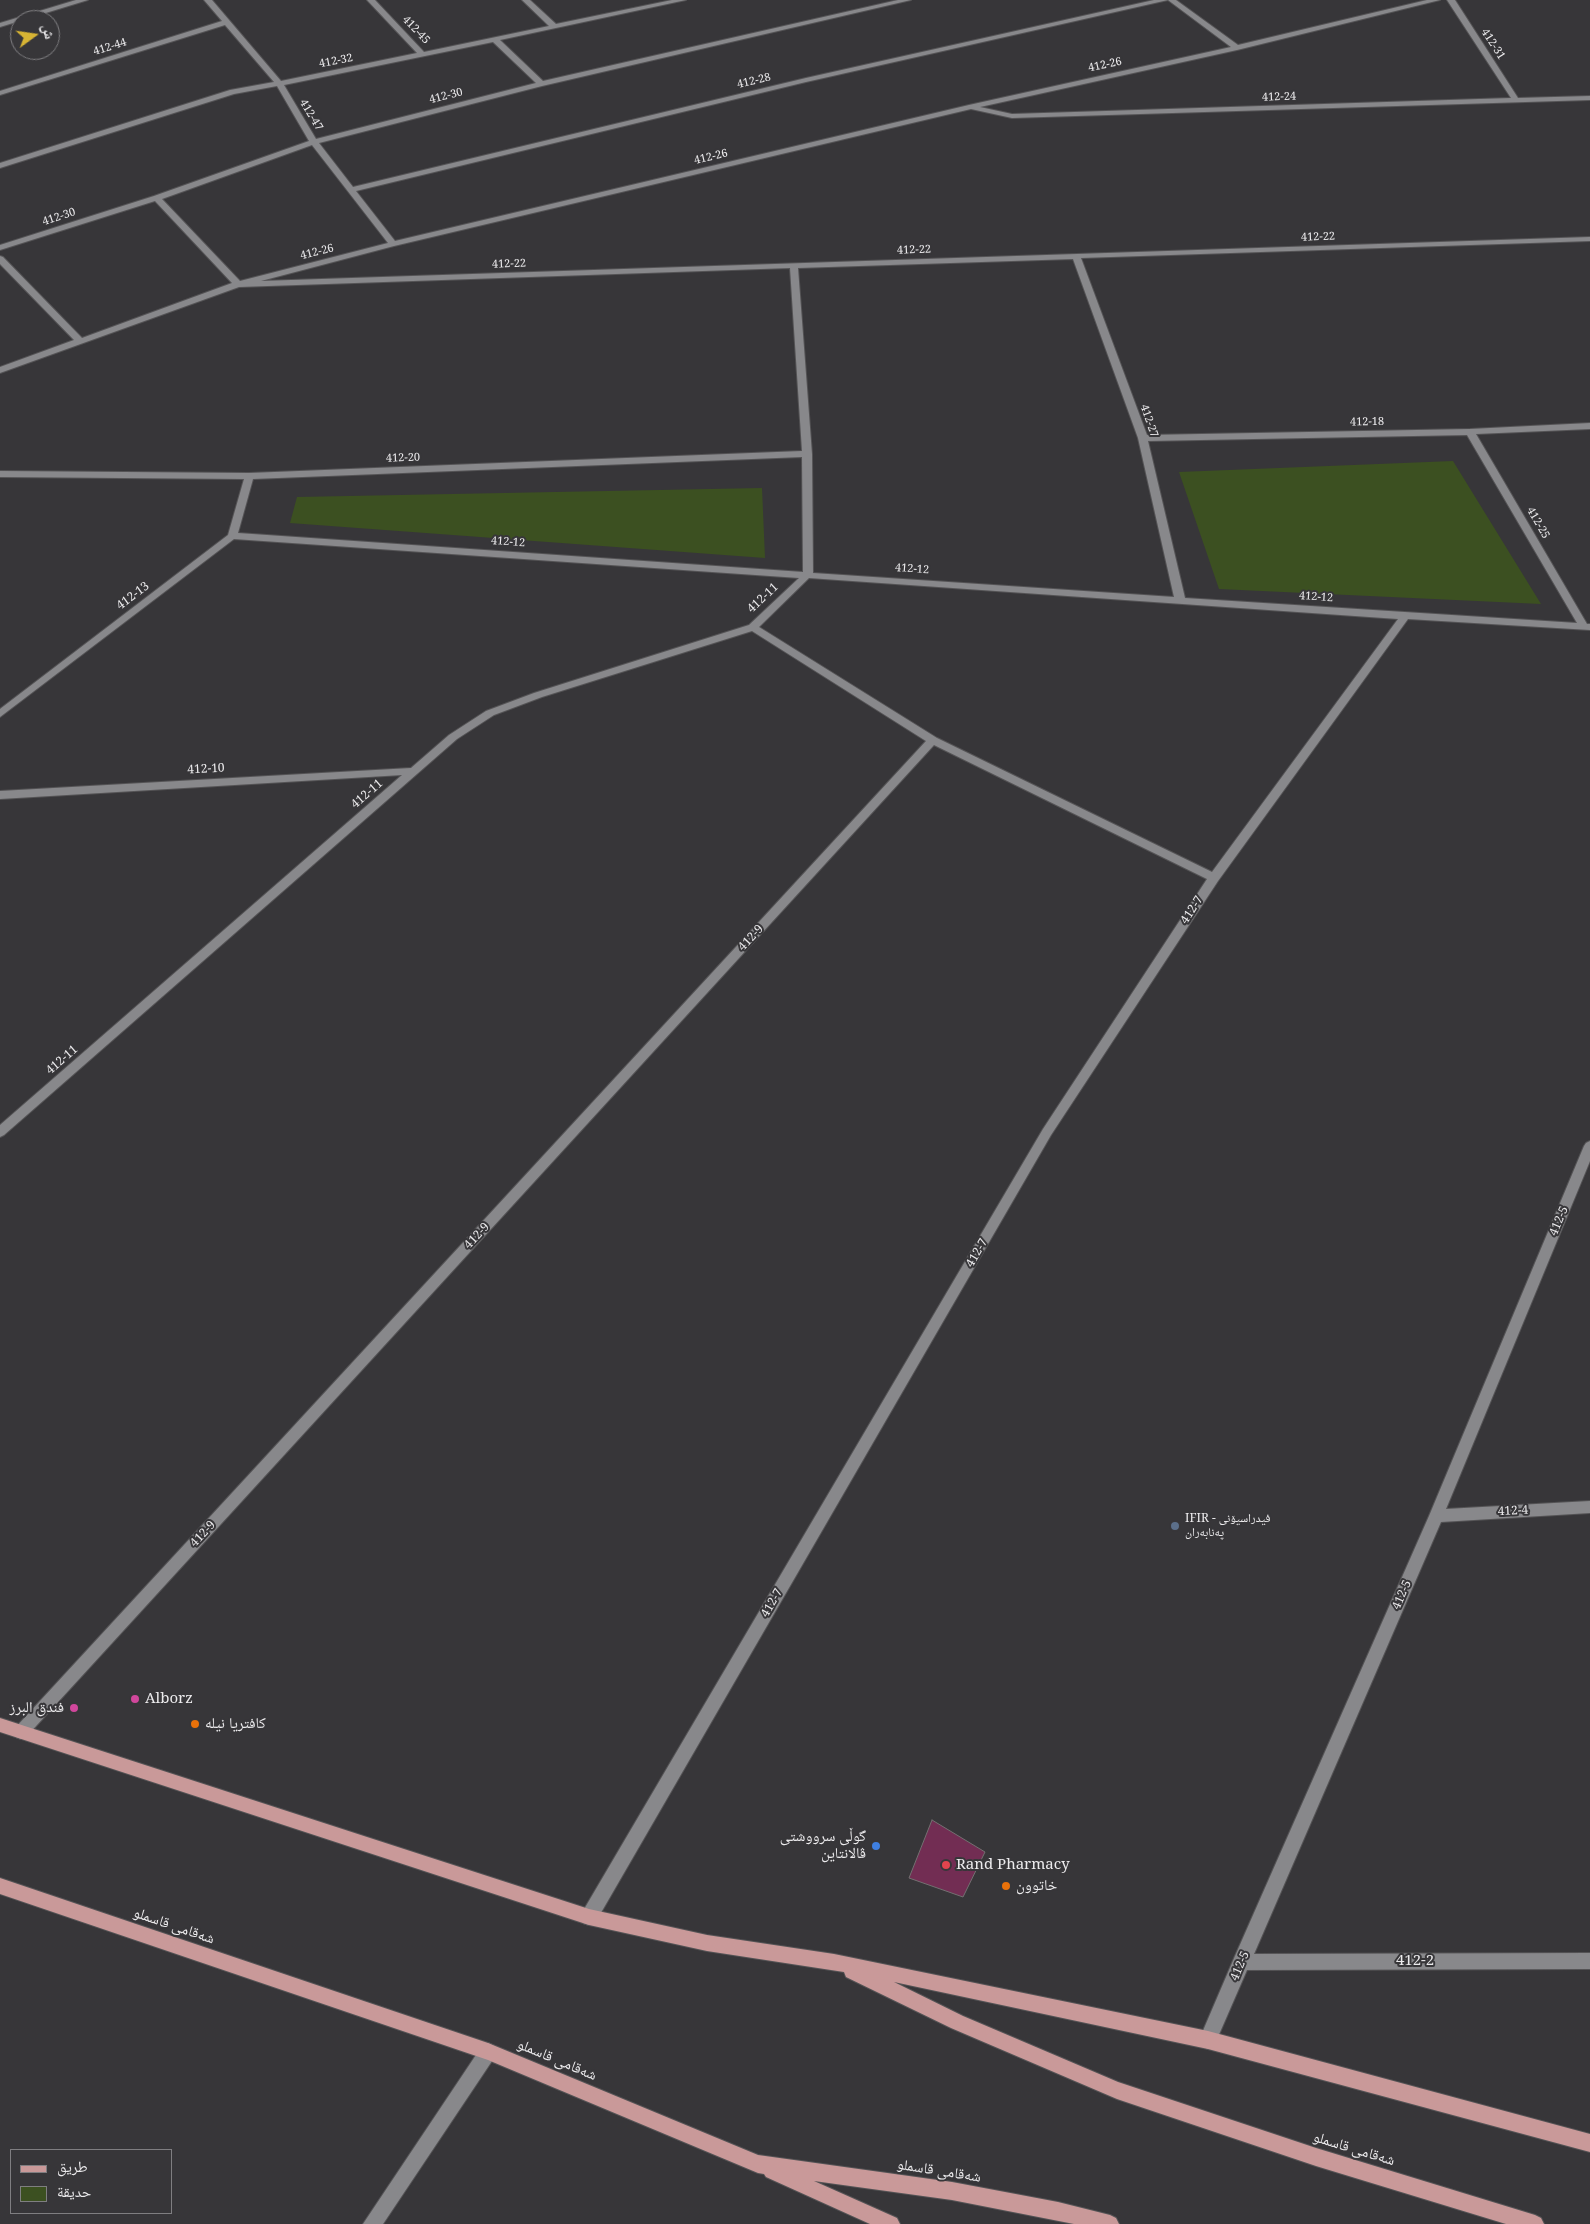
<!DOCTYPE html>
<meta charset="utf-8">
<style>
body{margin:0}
#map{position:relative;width:1590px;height:2224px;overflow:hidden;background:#373639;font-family:"Noto Serif","Noto Naskh Arabic",serif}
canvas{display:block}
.legend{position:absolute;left:10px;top:2149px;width:162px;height:65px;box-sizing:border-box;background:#373639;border:1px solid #7f7e81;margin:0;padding:6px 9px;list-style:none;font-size:15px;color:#ecebed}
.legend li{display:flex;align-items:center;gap:10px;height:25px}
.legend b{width:25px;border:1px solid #7f7e81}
.north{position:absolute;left:10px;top:10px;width:50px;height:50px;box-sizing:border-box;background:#373639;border:1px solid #7f7e81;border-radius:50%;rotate:76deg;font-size:14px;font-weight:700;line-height:20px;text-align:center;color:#ecebed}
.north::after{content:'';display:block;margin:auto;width:18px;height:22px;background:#d7b434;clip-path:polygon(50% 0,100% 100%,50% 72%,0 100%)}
</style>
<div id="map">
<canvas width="1590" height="2224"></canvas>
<ul class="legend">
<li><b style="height:6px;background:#c99999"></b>طريق</li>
<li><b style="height:14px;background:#3c5021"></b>حديقة</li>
</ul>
<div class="north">ش</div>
</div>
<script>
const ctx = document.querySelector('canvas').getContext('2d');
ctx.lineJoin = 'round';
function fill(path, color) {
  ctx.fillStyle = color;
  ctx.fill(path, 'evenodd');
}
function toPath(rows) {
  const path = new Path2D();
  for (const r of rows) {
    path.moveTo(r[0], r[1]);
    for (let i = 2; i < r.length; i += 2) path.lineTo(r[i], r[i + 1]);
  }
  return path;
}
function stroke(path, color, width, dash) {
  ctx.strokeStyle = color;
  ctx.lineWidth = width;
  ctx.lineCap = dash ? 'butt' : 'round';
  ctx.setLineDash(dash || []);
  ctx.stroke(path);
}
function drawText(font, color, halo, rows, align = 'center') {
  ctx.font = font + ' "Noto Serif","Noto Naskh Arabic",serif';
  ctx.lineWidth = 4;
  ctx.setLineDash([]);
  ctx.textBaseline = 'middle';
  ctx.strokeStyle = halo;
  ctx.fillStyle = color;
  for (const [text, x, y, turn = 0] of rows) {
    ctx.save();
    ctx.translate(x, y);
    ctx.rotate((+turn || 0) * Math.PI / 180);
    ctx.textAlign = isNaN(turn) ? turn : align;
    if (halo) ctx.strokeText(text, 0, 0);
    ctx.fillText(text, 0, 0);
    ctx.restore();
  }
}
fill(toPath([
 [1453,461,1541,604,1219,589,1179,472],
 [762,488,765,558,290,523,297,497]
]), '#3c5021');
const building = toPath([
 [932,1820,985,1852,963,1897,909,1878,932,1820]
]);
fill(building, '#722d53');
stroke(building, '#737071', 1);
const minor = toPath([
 [76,0,88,0,0,27,0,23,76,0],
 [204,0,212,0,281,81,417,53,367,0,375,0,424,52,549,26,522,0,530,0,556,24,672,0,686,0,500,40,543,81,898,0,911,0,542,86,319,143,353,187,806,78,1154,0,1176,0,1238,45,1427,0,1440,0,1237,50,980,107,1012,114,1511,98,1447,0,1455,0,1518,98,1590,96,1590,100,1012,118,971,109,394,246,261,281,1590,237,1590,241,1081,258,1147,435,1470,429,1590,423,1590,429,1476,434,1587,624,1590,624,1590,630,1408,619,1218,881,1051,1135,595,1923,589,1925,583,1923,581,1917,583,1911,1043,1129,1207,879,934,745,26,1737,21,1739,16,1737,13,1732,16,1727,926,741,752,631,542,697,494,715,457,739,4,1135,0,1137,0,1125,402,775,0,799,0,791,411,768,449,735,486,711,534,693,749,625,799,578,234,539,0,717,0,709,228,535,244,479,0,477,0,471,249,473,802,451,790,268,239,287,0,373,0,367,74,340,0,264,0,256,3,257,82,338,232,283,155,201,0,250,0,245,154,196,309,141,277,86,234,94,0,168,0,163,230,90,274,82,225,25,0,95,0,91,222,21,204,0],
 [1168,0,1231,47,969,105,395,241,356,191,806,82,1168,0],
 [493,42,536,83,316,139,284,85,493,42],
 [312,145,388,243,240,281,162,199,312,145],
 [1073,259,1138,438,1174,597,813,573,812,454,798,268,1073,259],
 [1467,435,1577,623,1185,598,1148,441,1467,435],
 [802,457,803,572,238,533,253,479,802,457],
 [809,578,1398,619,1212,872,937,738,759,627,809,578],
 [1590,1141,1590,1161,1446,1509,1590,1501,1590,1513,1441,1522,1254,1954,1590,1953,1590,1969,1247,1970,1214,2046,1208,2049,1202,2046,1199,2040,1235,1956,1429,1516,1584,1146,1586,1143,1590,1141],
 [488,2043,494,2046,497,2052,494,2058,383,2224,363,2224,482,2046,488,2043]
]);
const major = toPath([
 [0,1718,589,1909,707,1935,834,1954,1208,2031,1590,2134,1590,2152,1208,2049,894,1982,963,2016,1118,2082,1316,2148,1535,2215,1541,2218,1544,2224,1506,2224,1316,2166,1117,2099,951,2028,846,1977,844,1972,707,1951,589,1925,0,1732,0,1718],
 [0,1878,488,2043,758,2155,952,2182,1058,2202,1110,2215,1116,2218,1119,2224,1074,2224,952,2200,814,2181,897,2218,900,2224,870,2224,766,2177,764,2174,758,2173,488,2060,0,1894,0,1878]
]);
stroke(minor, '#545355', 2);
stroke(major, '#545355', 2);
fill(minor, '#88888b');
fill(major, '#c99999');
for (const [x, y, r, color] of [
 [1175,1526,5,"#5c6f8a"],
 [135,1699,5,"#d1479c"],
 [74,1708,5,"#d1479c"],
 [195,1724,5,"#e8710a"],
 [876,1846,5,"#3f7fe0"],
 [946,1865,5,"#e0444e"],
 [1006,1886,5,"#e8710a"]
]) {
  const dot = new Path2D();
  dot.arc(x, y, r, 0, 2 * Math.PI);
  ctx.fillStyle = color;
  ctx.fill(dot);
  stroke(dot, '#373639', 2);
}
drawText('11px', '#ecebed', '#373639', [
 ["412-45",416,30,46],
 ["412-31",1493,44,57],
 ["412-44",110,47,-17],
 ["412-32",336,61,-11],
 ["412-26",1105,65,-12],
 ["412-28",754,81,-13],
 ["412-30",446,96,-14],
 ["412-24",1279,97,-2],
 ["412-47",311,115,59],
 ["412-26",711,157,-13],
 ["412-30",59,217,-18],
 ["412-22",1318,237,-2],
 ["412-22",914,250,-2],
 ["412-26",317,252,-14],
 ["412-22",509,264,-2],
 ["412-27",1149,421,71],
 ["412-18",1367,422,-1],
 ["412-20",403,458,-2],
 ["412-25",1538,523,60],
 ["412-12",508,542,4],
 ["412-12",912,569,4],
 ["412-12",1316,597,4]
]);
drawText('12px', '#ecebed', '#373639', [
 ["412-13",133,596,-37],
 ["412-11",763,598,-43],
 ["412-10",206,769,-3],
 ["412-11",367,794,-41],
 ["412-7",1192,910,-57],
 ["412-9",751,938,-47],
 ["412-11",62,1060,-41],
 ["412-5",1559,1221,-67],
 ["412-9",477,1236,-47],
 ["412-7",977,1253,-60],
 ["412-4",1513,1511,-3],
 ["412-9",203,1534,-47],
 ["412-5",1402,1595,-66],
 ["412-7",772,1603,-60],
 ["412-5",1240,1966,-67]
]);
drawText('12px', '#ecebed', '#373639', [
 ["IFIR - فیدراسیۆنی",1185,1519],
 ["پەنابەران",1185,1533]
], 'left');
drawText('15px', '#ecebed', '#373639', [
 ["Alborz",145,1699],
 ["فندق البرز",64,1708,"right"],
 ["کافتریا نیلە",205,1724],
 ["گوڵی سرووشتی",866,1837,"right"],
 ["ڤالانتاین",866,1854,"right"],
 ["Rand Pharmacy",956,1865],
 ["خاتوون",1016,1886]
], 'left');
drawText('15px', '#ecebed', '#373639', [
 ["شەقامی قاسملو",174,1926,19],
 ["412-2",1415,1961],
 ["شەقامی قاسملو",557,2060,23],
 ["شەقامی قاسملو",1354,2149,17],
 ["شەقامی قاسملو",939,2171,9]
]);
</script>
